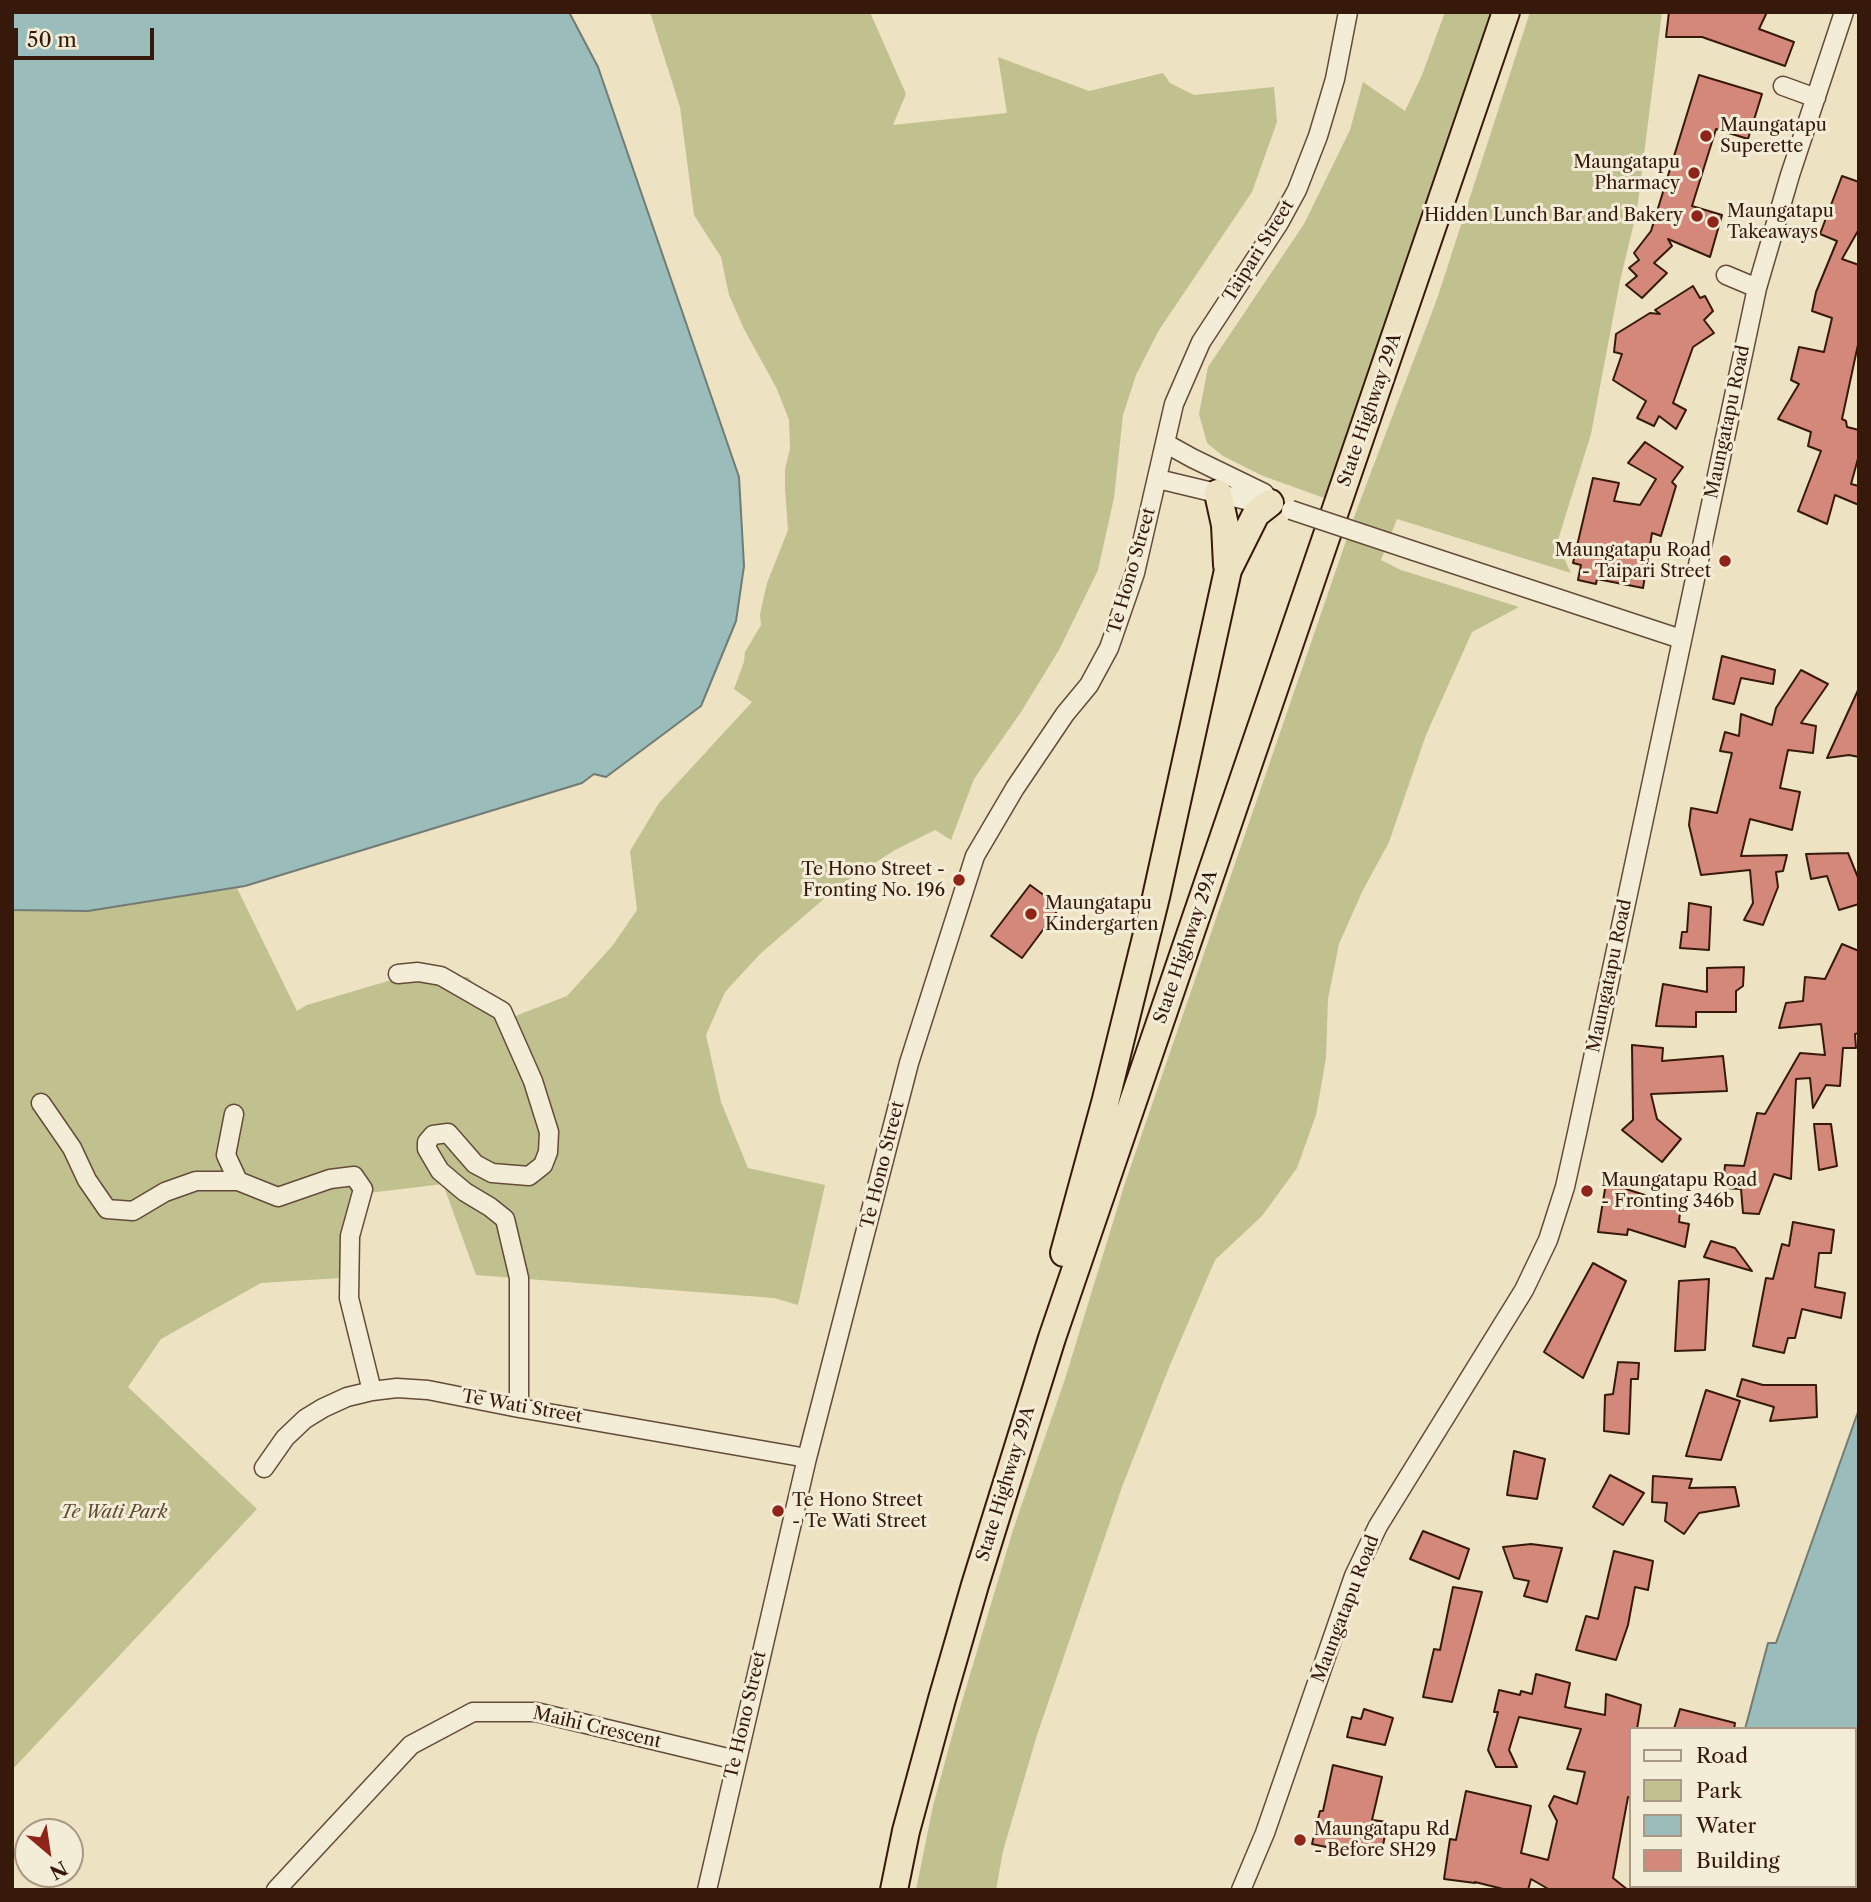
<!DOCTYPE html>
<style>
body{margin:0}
#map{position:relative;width:1871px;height:1902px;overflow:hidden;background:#ede2c2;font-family:"Libre Caslon Text",serif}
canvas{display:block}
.frame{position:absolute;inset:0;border:14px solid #37190b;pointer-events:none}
.legend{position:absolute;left:1629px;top:1727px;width:228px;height:161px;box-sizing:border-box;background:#f3ecd7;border:2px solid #a89885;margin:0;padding:9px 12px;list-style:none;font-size:21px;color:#37190b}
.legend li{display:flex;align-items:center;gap:14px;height:35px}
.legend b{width:35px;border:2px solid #a89885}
.north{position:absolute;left:14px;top:1818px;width:70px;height:70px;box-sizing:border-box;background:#f3ecd7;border:2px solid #a89885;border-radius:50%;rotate:151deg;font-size:19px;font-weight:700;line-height:28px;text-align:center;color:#37190b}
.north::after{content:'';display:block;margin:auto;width:24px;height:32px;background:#8f2418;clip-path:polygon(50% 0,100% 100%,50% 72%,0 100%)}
.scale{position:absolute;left:14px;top:28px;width:140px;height:32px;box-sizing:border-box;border:4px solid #37190b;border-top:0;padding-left:9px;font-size:21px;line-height:24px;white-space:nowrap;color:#37190b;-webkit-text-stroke:5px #f3ecd7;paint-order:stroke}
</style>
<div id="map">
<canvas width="1871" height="1902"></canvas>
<div class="frame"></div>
<ul class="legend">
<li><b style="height:9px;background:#f3ecd7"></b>Road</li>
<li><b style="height:19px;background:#c0c18e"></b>Park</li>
<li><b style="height:19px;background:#9abcba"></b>Water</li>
<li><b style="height:19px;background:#d3887a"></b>Building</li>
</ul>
<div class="north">N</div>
<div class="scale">50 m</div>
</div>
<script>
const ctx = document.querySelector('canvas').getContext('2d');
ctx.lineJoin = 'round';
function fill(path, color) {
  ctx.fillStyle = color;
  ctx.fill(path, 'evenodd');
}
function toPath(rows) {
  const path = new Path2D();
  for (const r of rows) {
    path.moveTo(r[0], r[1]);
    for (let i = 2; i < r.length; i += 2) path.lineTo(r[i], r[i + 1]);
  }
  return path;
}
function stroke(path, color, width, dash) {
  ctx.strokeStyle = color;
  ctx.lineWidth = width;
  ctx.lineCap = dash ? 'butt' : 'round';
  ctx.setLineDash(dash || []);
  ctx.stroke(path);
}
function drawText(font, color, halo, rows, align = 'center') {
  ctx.font = font + ' "Libre Caslon Text",serif';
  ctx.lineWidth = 6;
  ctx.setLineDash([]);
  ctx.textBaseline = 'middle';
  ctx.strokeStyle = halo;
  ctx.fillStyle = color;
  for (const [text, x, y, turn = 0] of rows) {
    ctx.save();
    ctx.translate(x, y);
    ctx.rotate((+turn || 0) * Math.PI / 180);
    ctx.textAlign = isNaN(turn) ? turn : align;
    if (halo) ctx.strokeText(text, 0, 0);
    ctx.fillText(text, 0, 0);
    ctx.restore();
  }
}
fill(toPath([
 [650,12,870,12,906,94,893,125,1007,113,998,57,1089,91,1163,73,1170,83,1194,95,1274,87,1277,122,1252,192,1159,330,1136,375,1123,415,1114,498,1098,570,1059,650,1021,712,974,779,951,840,935,830,895,850,840,885,760,954,725,992,706,1035,721,1102,748,1168,825,1185,798,1305,774,1298,476,1275,443,1184,360,1194,356,1277,261,1283,161,1339,128,1387,257,1509,12,1770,12,910,88,911,237,888,297,1011,307,1005,388,981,468,977,505,1020,567,996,613,945,637,910,630,851,659,803,752,702,734,689,744,662,745,652,761,625,760,614,767,583,788,530,785,488,785,469,790,449,789,420,777,389,744,329,729,295,721,257,694,215,680,107],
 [1445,12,1491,12,1327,499,1263,476,1223,456,1207,443,1199,414,1208,367,1304,224,1350,130,1363,82,1405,111,1422,75],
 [1530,12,1662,12,1637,210,1620,281,1591,434,1557,543,1571,573,1397,519,1381,560,1401,570,1519,607,1472,632,1426,735,1389,842,1362,892,1339,944,1328,999,1326,1058,1316,1115,1297,1168,1262,1216,1215,1260,1170,1365,1122,1487,1037,1735,1003,1851,996,1890,916,1890,933,1806,955,1725,1013,1530,1065,1379,1125,1183,1357,509,1437,299]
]), '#c0c18e');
const water = toPath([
 [12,12,569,12,598,67,739,477,744,566,736,621,701,706,606,777,594,774,582,783,245,886,88,911,12,910,12,12],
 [1859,1409,1859,1890,1702,1890,1703,1886,1855,1886,1855,1729,1745,1729,1768,1643,1776,1643,1859,1409]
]);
fill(water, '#9abcba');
stroke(water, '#727b74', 2);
const building = toPath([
 [1669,12,1767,12,1759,29,1794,42,1785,66,1702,37,1666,37,1669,12],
 [1699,75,1762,94,1748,139,1716,129,1692,206,1722,215,1710,257,1668,239,1672,246,1654,263,1667,273,1642,298,1626,285,1637,276,1629,268,1639,260,1634,253,1651,231,1699,75],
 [1842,176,1859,182,1859,229,1842,259,1859,265,1859,340,1842,419,1846,421,1847,427,1859,430,1859,455,1851,484,1859,486,1859,505,1835,495,1827,524,1798,511,1821,451,1808,446,1811,432,1778,419,1799,384,1791,380,1799,347,1824,352,1832,318,1812,311,1816,292,1837,241,1820,234,1842,176],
 [1693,286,1700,298,1705,296,1713,311,1704,320,1714,333,1693,347,1673,403,1686,410,1676,429,1659,416,1654,426,1637,418,1646,401,1613,380,1622,354,1614,352,1616,334,1650,313,1660,314,1655,310,1693,286],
 [1645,442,1683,467,1672,482,1676,486,1661,536,1652,533,1643,588,1597,579,1596,584,1578,580,1581,565,1573,563,1593,478,1619,483,1614,501,1640,505,1656,479,1628,463,1645,442],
 [1722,656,1775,670,1773,684,1741,678,1734,704,1713,699,1722,656],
 [1801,670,1828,684,1801,723,1816,726,1813,753,1788,750,1780,788,1800,792,1792,830,1750,819,1741,856,1787,855,1783,871,1776,872,1778,887,1763,925,1744,920,1753,903,1750,870,1701,875,1689,825,1691,808,1717,813,1732,753,1720,751,1725,732,1739,736,1741,714,1772,725,1776,708,1801,670],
 [1859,688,1859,757,1849,755,1827,758,1859,688],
 [1848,853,1859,880,1859,904,1839,910,1827,876,1811,879,1806,854,1848,853],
 [1030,885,1060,907,1022,958,991,936,1030,885],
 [1689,903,1711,907,1709,950,1680,948,1682,932,1687,932,1689,903],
 [1842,944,1859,951,1859,1033,1855,1034,1856,1048,1843,1048,1840,1086,1826,1085,1813,1108,1810,1078,1796,1079,1791,1179,1774,1174,1759,1214,1743,1213,1741,1189,1723,1188,1725,1165,1744,1166,1757,1113,1765,1114,1800,1053,1825,1055,1821,1024,1779,1028,1786,1003,1803,1001,1805,977,1825,979,1842,944],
 [1744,967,1743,986,1736,991,1736,1012,1696,1012,1696,1027,1656,1026,1663,984,1707,992,1707,968,1744,967],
 [1632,1045,1663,1048,1662,1061,1723,1056,1727,1091,1651,1094,1657,1119,1681,1139,1662,1162,1622,1130,1633,1120,1632,1045],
 [1814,1124,1831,1124,1837,1166,1819,1170,1814,1124],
 [1607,1177,1628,1182,1626,1189,1651,1197,1651,1198,1681,1204,1679,1222,1689,1224,1685,1247,1628,1229,1627,1235,1598,1232,1607,1177],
 [1793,1222,1834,1230,1831,1253,1819,1253,1815,1287,1845,1293,1841,1318,1802,1309,1795,1338,1788,1338,1784,1353,1753,1346,1766,1278,1773,1279,1782,1244,1789,1246,1793,1222],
 [1711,1241,1735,1248,1752,1271,1704,1257,1711,1241],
 [1593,1263,1626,1281,1583,1378,1544,1352,1593,1263],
 [1709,1279,1705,1350,1675,1351,1679,1281,1709,1279],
 [1618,1362,1639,1363,1638,1379,1631,1379,1629,1434,1604,1431,1605,1395,1613,1394,1618,1362],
 [1742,1379,1763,1385,1816,1385,1817,1417,1770,1421,1774,1407,1737,1396,1742,1379],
 [1706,1390,1740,1401,1721,1460,1686,1456,1706,1390],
 [1514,1451,1545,1459,1537,1499,1507,1495,1514,1451],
 [1610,1475,1644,1493,1623,1525,1593,1507,1610,1475],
 [1653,1476,1692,1479,1689,1488,1735,1487,1739,1506,1699,1513,1684,1534,1665,1521,1667,1503,1652,1502,1653,1476],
 [1423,1531,1469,1549,1459,1579,1410,1559,1423,1531],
 [1531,1544,1562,1548,1547,1602,1524,1596,1529,1581,1514,1578,1503,1547,1531,1544],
 [1614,1551,1653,1561,1648,1590,1635,1587,1628,1625,1616,1660,1576,1650,1586,1616,1598,1619,1614,1551],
 [1453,1587,1482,1592,1452,1702,1423,1697,1434,1649,1440,1650,1453,1587],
 [1536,1674,1570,1683,1565,1707,1605,1715,1606,1694,1641,1705,1637,1729,1631,1729,1631,1798,1628,1797,1613,1878,1628,1890,1550,1890,1531,1879,1528,1890,1507,1890,1475,1882,1475,1883,1444,1879,1450,1839,1456,1840,1466,1791,1531,1806,1521,1853,1548,1860,1557,1821,1549,1806,1554,1796,1577,1804,1585,1772,1567,1769,1581,1729,1519,1717,1509,1750,1517,1767,1496,1767,1488,1750,1498,1712,1494,1712,1499,1690,1520,1695,1521,1691,1532,1694,1536,1674],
 [1364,1709,1393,1718,1385,1745,1347,1737,1352,1717,1361,1719,1364,1709],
 [1680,1709,1735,1723,1734,1729,1674,1729,1680,1709],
 [1333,1765,1382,1777,1372,1820,1388,1822,1381,1854,1346,1847,1345,1851,1312,1844,1320,1811,1323,1811,1333,1765]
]);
fill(building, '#d3887a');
stroke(building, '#37190b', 2);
const minor = toPath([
 [1783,86,1816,98],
 [1726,275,1757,288],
 [1165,443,1192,458,1264,493,1270,503],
 [1158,479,1258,503,1274,504],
 [1414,551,1681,639],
 [398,974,418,972,441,976,502,1011,533,1081,549,1132,548,1152,543,1165,529,1176,492,1173,475,1164,448,1133,433,1135,427,1142,427,1149,440,1171,465,1192,490,1207,505,1219,519,1278,519,1408],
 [41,1103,72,1148,87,1180,107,1209,133,1211,165,1192,196,1181,238,1181],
 [234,1114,226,1155,238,1181,278,1197,330,1179,354,1176,363,1189,350,1236,349,1298,372,1391],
 [264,1468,285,1438,305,1419,323,1408,347,1397,372,1391,397,1388,428,1390,519,1408,807,1458],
 [276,1890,411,1745,473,1712,536,1712,736,1760],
 [707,1890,807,1458,909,1063,975,856,1015,788,1065,714,1089,685,1109,648,1135,573,1174,404,1201,342,1279,223,1297,190,1318,136,1335,79,1348,12],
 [1241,1890,1265,1833,1354,1576,1378,1526,1524,1290,1548,1240,1565,1187,1577,1133,1757,288,1790,175,1844,12]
]);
const highway = toPath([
 [1218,493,1225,525,1227,565],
 [1064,1253,1105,1103,1156,897,1228,570,1256,514,1270,503],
 [894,1890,906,1831,942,1699,975,1585,1052,1338,1506,12]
]);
stroke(minor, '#644b39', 21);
stroke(highway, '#37190b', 30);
stroke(minor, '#f3ecd7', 18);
stroke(highway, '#ede2c2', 26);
const minorBridge = toPath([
 [1291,510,1414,551]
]);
stroke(minorBridge, '#644b39', 21, []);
stroke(minorBridge, '#f3ecd7', 18);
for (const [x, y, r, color] of [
 [1706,136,7,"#8f2418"],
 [1694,173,7,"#8f2418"],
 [1697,216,7,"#8f2418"],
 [1713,222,7,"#8f2418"],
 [1725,561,7,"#8f2418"],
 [959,880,7,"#8f2418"],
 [1031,914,7,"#8f2418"],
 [1587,1191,7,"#8f2418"],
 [778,1511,7,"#8f2418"],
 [1300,1840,7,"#8f2418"]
]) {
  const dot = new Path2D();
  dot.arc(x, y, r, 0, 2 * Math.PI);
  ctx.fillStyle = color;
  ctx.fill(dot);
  stroke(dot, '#f3ecd7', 2.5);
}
drawText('18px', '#37190b', '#f3ecd7', [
 ["Maungatapu",1720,126],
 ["Superette",1720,147],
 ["Maungatapu",1680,163,"right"],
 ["Pharmacy",1680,184,"right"],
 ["Maungatapu",1727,212],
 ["Takeaways",1727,233],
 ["Hidden Lunch Bar and Bakery",1683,216,"right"],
 ["Maungatapu Road",1711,551,"right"],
 ["- Taipari Street",1711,572,"right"],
 ["Te Hono Street -",945,870,"right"],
 ["Fronting No. 196",945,891,"right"],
 ["Maungatapu",1045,904],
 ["Kindergarten",1045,925],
 ["Maungatapu Road",1601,1181],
 ["- Fronting 346b",1601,1202],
 ["Te Hono Street",792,1501],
 ["- Te Wati Street",792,1522],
 ["Maungatapu Rd",1314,1830],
 ["- Before SH29",1314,1851]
], 'left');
drawText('18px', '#37190b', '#f3ecd7', [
 ["Taipari Street",1259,251,-58],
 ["State Highway 29A",1370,410,-71],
 ["Maungatapu Road",1728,422,-78],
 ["Te Hono Street",1132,571,-74],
 ["State Highway 29A",1186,947,-71],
 ["Maungatapu Road",1610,976,-78],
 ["Te Hono Street",883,1165,-76],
 ["Te Wati Street",522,1407,10],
 ["State Highway 29A",1006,1484,-73],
 ["Maungatapu Road",1346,1609,-69],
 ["Te Hono Street",746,1715,-77],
 ["Maihi Crescent",597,1728,13]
]);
drawText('italic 18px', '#604b32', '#f3ecd7', [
 ["Te Wati Park",114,1513]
]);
</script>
